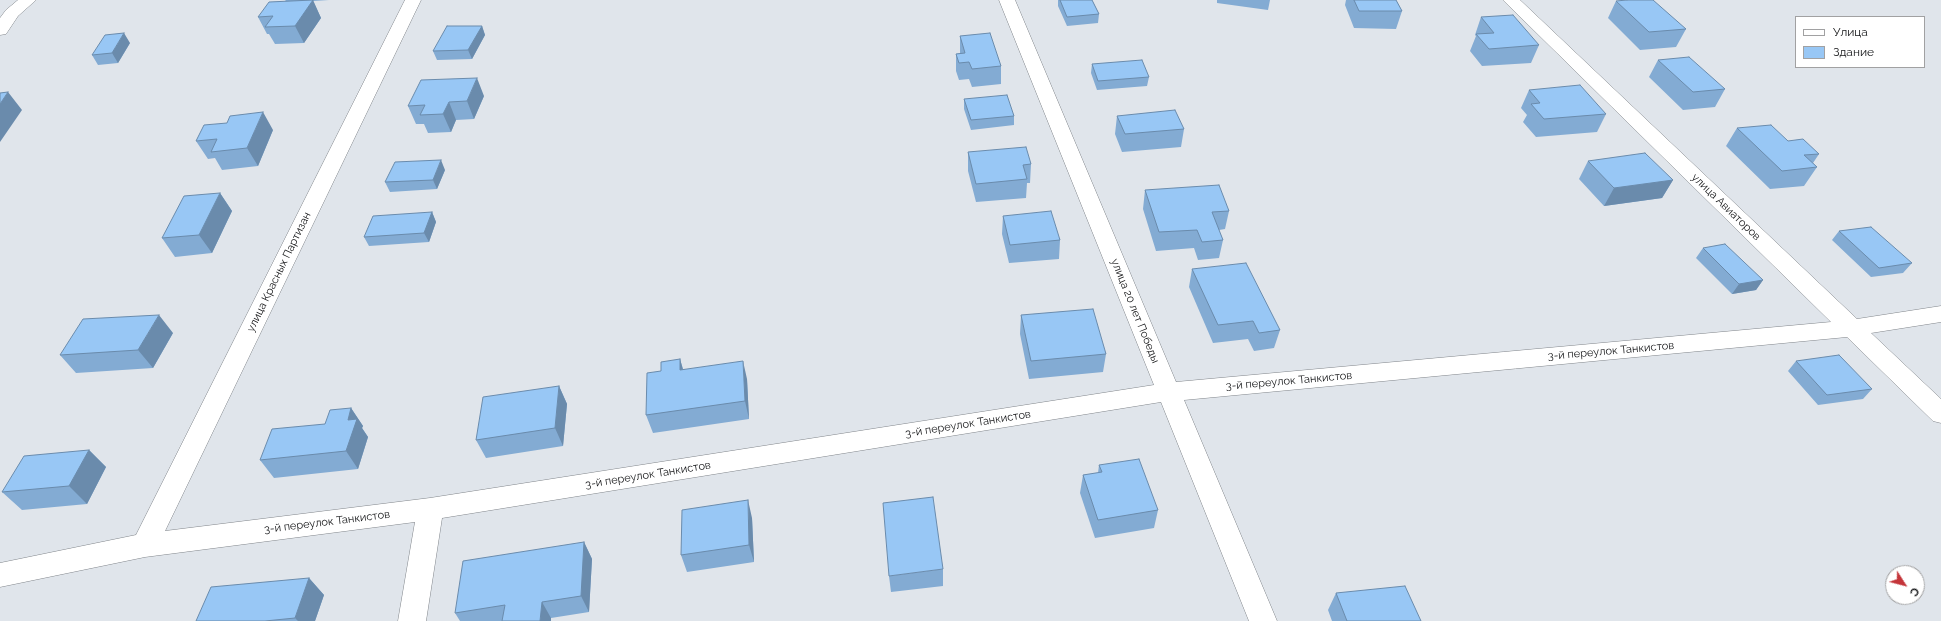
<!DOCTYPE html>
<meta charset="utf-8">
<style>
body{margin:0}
#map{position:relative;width:1941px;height:621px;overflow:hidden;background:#e0e5eb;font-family:Raleway,sans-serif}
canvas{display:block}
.legend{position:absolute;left:1795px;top:16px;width:130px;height:52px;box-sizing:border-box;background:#fff;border:1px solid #a1a1a2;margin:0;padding:5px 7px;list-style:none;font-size:12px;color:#141517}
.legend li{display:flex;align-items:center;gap:8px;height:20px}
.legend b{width:20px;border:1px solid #a1a1a2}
.north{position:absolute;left:1885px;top:565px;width:40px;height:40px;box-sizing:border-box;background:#fff;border:1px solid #a1a1a2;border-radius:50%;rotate:126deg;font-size:11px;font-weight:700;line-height:16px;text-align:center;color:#141517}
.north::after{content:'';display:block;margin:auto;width:14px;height:18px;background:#c4353a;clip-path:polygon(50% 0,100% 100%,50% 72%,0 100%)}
</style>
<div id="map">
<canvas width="1941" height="621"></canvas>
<ul class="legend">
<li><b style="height:5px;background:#fff"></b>Улица</li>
<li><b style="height:11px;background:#98c7f5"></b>Здание</li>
</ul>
<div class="north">С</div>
</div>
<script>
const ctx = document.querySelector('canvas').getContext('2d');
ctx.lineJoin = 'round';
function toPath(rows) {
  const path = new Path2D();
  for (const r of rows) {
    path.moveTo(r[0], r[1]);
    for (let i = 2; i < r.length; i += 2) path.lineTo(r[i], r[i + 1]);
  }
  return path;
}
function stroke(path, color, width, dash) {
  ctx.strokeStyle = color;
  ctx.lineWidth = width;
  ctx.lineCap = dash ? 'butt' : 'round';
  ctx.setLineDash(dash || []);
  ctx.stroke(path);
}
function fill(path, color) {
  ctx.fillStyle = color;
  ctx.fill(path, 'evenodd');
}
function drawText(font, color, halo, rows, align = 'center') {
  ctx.font = font + ' Raleway,sans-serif';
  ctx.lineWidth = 3.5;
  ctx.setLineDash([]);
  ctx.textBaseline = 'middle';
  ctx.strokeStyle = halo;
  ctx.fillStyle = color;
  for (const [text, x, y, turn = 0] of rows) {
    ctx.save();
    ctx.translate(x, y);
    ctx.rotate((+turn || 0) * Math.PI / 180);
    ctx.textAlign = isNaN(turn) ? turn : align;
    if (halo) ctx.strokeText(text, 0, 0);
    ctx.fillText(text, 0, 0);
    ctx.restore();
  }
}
const street = toPath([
 [18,0,36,0,18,16,6,34,0,35,0,18,6,10,18,0],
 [405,0,421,0,165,531,430,498,1154,385,999,0,1015,0,1176,382,1831,322,1503,0,1520,0,1857,319,1941,306,1941,322,1871,333,1941,399,1941,423,1933,421,1847,337,1184,400,1277,621,1249,621,1161,402,442,518,426,621,398,621,415,522,145,557,0,587,0,563,136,535,405,0]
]);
stroke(street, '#80858a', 1);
fill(street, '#fff');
fill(toPath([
 [285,0,329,0,313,1,321,18,304,43,275,44,269,34,267,34,258,17,286,1],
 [1058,0,1092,0,1099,14,1098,23,1067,26,1058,6],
 [1217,0,1270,0,1268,10,1217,3],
 [1346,0,1396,0,1402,11,1396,29,1354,28,1345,5],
 [1616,1,1686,29,1676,47,1640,50,1608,18],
 [1481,17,1539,45,1531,63,1482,66,1470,51,1476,36,1475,35],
 [482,26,485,35,472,59,437,60,433,51],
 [960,36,1001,66,1001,84,972,87,969,79,959,80,956,71,956,54,960,53],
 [130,43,118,63,98,65,92,55],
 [1658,60,1725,89,1715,107,1683,110,1649,77],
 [1092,64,1149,77,1147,86,1097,90,1091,73],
 [1529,90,1606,114,1597,132,1536,137,1523,122,1527,115,1521,108],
 [484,96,474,119,456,120,451,132,428,133,424,124,416,124,408,106],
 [964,99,1014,116,1014,125,971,130,964,109],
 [1117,116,1184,129,1181,147,1122,152,1115,134],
 [1737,128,1788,141,1819,154,1813,163,1817,167,1804,186,1770,189,1726,146],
 [273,130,258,166,222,170,215,158,208,159,196,141],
 [968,152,1031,164,1030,183,1027,183,1026,198,976,202,968,171],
 [1588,161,1673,180,1662,198,1604,206,1579,179],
 [445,170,437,189,390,192,385,182],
 [1145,190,1229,211,1225,229,1219,230,1223,240,1219,258,1198,260,1194,248,1156,251,1143,209],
 [220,193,232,211,212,253,175,257,162,238],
 [432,212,436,222,429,242,369,246,364,237],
 [1003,216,1060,240,1059,259,1009,263,1002,234],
 [1839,231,1912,263,1903,273,1871,277,1832,240],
 [1703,248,1763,280,1756,290,1732,294,1696,258],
 [1192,269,1280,330,1274,348,1254,351,1248,339,1213,343,1189,287],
 [1021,315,1106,354,1103,372,1029,379,1020,334],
 [173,333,153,368,76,373,60,355],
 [680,359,683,369,747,379,749,419,653,433,646,415,661,371],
 [1796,361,1872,389,1863,399,1818,405,1788,371],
 [559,386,567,404,563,446,486,458,476,440],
 [351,408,363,426,362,428,368,437,358,469,274,478,260,460,325,424],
 [89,450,106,467,87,504,22,510,2,492],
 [1099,465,1158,510,1154,528,1095,538,1080,493,1083,475,1098,473],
 [752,518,754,562,687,572,681,555],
 [584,542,592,559,589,612,551,618,551,621,460,621,455,613],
 [943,569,943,586,891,592,889,576],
 [309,578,324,595,315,621,196,621],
 [1336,593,1421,621,1332,621,1328,610]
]), '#83abd3');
fill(toPath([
 [313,0,321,18,304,43,295,26],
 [482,26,485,35,472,59,468,50],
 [124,33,130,43,118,63,112,53],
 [477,78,484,96,474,119,467,101],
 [8,92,22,110,0,142,0,104],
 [449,102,456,120,451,132,443,114],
 [263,112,273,130,258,166,247,148],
 [441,160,445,170,437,189,433,180],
 [1673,180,1662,198,1604,206,1614,188],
 [220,193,232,211,212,253,199,235],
 [432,212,436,222,429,242,424,233],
 [1763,280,1756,290,1732,294,1739,284],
 [159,315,173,333,153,368,138,350],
 [680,359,685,377,680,370],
 [743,361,747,379,749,419,745,401],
 [559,386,567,404,563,446,555,428],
 [351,408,363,426,362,428,368,437,358,469,346,451,348,420],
 [89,450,106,467,87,504,69,486],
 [748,500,752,518,754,562,749,545],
 [584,542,592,559,589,612,581,596],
 [309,578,324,595,315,621,298,621,295,618],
 [542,602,551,618,551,621,540,621]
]), '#6a8bac');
const building = toPath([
 [313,0,295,26,265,27,273,16,258,17,269,2,313,0],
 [1060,0,1092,0,1099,14,1067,17,1060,0],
 [1354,0,1396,0,1402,11,1359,11,1354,0],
 [1627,0,1653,0,1686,29,1649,32,1616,1,1627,0],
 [1513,15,1539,45,1489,49,1476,34,1494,33,1481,17,1513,15],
 [447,26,482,26,468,50,433,51,447,26],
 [124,33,112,53,92,55,105,35,124,33],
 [990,33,1001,66,972,69,969,62,959,63,956,54,965,53,960,36,990,33],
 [1689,57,1725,89,1693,92,1658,60,1689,57],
 [1142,60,1149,77,1098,81,1092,64,1142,60],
 [477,78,467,101,449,102,443,114,420,115,425,105,408,106,421,80,477,78],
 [1580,85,1606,114,1544,119,1531,104,1540,103,1529,90,1580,85],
 [8,92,0,104,0,93,8,92],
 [1007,95,1014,116,971,120,964,99,1007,95],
 [1175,110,1184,129,1125,134,1117,116,1175,110],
 [263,112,247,148,211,152,217,139,196,141,204,125,227,123,230,116,263,112],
 [1771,125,1788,141,1803,139,1819,154,1804,155,1817,167,1782,171,1737,128,1771,125],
 [1026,147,1031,164,1023,165,1027,179,976,184,968,152,1026,147],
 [1645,153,1673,180,1614,188,1588,161,1645,153],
 [441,160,433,180,385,182,395,162,441,160],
 [1219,185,1229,211,1212,212,1223,240,1202,242,1197,230,1159,232,1145,190,1219,185],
 [220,193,199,235,162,238,184,196,220,193],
 [1051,211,1060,240,1010,245,1003,216,1051,211],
 [432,212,424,233,364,237,373,216,432,212],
 [1871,227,1912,263,1879,268,1839,231,1871,227],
 [1725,244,1763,280,1739,284,1703,248,1725,244],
 [1246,263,1280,330,1259,333,1253,321,1218,325,1192,269,1246,263],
 [1093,309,1106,354,1031,361,1021,315,1093,309],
 [159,315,138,350,60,355,83,319,159,315],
 [1839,355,1872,389,1827,395,1796,361,1839,355],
 [680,359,680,370,743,361,745,401,646,415,647,373,661,371,661,362,680,359],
 [559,386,555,428,476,440,483,397,559,386],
 [351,408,348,420,357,419,346,451,260,460,272,429,325,424,330,410,351,408],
 [89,450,69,486,2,492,24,456,89,450],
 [1139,459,1158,510,1098,520,1083,475,1102,472,1099,465,1139,459],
 [933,497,943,569,889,576,883,503,933,497],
 [748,500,749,545,681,555,682,510,748,500],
 [584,542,581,596,542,602,540,621,502,621,505,605,455,613,463,561,584,542],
 [309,578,295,618,265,621,196,621,211,587,309,578],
 [1405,586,1421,621,1347,621,1336,593,1405,586]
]);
fill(building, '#98c7f5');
stroke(building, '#6a8bac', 1);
drawText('11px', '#141517', '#fff', [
 ["улица Авиаторов",1726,207,44],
 ["улица Красных Партизан",279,272,-64],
 ["улица 20 лет Победы",1135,311,68],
 ["3-й переулок Танкистов",1611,351,-5],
 ["3-й переулок Танкистов",1289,381,-5],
 ["3-й переулок Танкистов",968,424,-9],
 ["3-й переулок Танкистов",648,475,-9],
 ["3-й переулок Танкистов",327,522,-7]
]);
</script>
